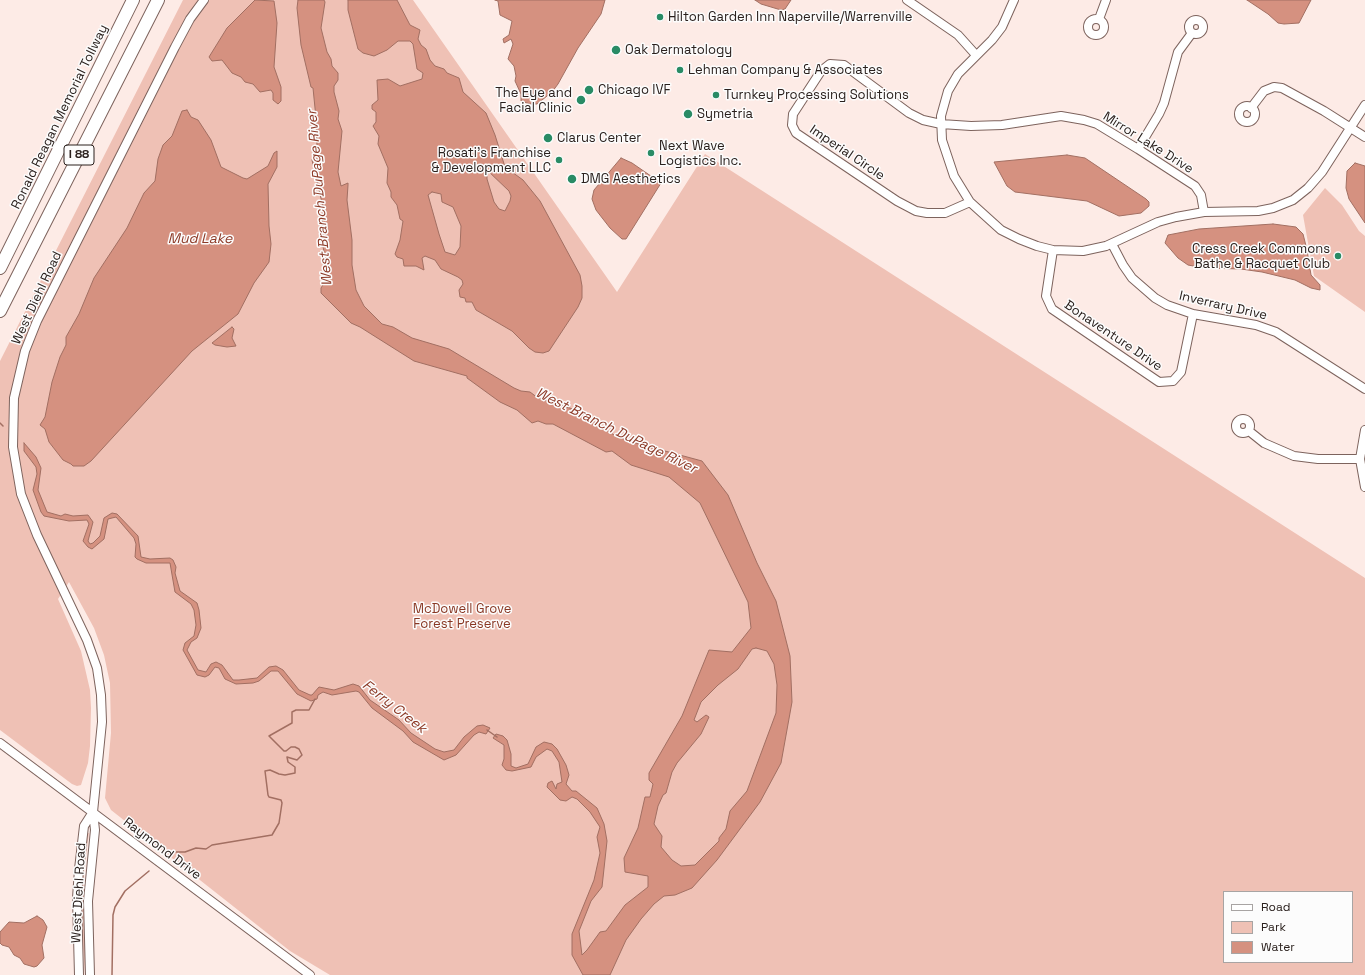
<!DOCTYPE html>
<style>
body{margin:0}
#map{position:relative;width:1365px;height:975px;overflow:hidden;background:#fdebe6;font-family:"Space Grotesk",sans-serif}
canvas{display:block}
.legend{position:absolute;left:1223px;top:891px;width:130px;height:72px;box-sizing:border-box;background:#fcfcfc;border:1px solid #a8a4a3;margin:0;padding:5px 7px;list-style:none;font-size:12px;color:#2a201d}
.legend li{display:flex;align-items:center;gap:8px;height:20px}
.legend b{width:20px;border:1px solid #a8a4a3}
</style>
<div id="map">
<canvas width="1365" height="975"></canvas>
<ul class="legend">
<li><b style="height:5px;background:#fff"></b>Road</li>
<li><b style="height:11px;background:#efc1b5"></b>Park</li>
<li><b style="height:11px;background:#d59180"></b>Water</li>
</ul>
</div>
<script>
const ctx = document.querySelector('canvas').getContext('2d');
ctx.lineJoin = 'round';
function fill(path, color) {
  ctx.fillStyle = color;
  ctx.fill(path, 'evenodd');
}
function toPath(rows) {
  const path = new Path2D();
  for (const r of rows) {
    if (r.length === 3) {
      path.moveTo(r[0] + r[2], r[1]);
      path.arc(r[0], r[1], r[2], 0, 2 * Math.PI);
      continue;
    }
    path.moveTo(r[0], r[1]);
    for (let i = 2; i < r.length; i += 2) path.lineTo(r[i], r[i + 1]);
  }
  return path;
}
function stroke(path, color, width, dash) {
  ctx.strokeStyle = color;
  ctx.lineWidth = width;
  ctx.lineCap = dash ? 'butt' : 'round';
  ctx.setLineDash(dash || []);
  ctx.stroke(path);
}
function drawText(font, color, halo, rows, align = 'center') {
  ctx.font = font + ' "Space Grotesk",sans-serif';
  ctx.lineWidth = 3;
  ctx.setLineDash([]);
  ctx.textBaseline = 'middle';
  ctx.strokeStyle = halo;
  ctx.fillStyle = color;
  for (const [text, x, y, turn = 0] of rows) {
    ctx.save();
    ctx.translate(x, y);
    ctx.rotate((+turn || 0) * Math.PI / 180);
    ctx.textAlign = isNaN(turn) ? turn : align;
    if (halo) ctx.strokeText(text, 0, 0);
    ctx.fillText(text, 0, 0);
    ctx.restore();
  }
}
fill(toPath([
 [183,0,413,0,617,292,705,154,1365,578,1365,975,330,975,290,951,111,810,105,798,111,733,110,683,104,655,94,628,69,582,58,599,81,651,90,690,91,708,90,746,88,763,81,785,77,786,72,784,0,730,0,361],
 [1224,892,1352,892,1352,962,1224,962],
 [1325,188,1342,205,1359,231,1365,236,1365,312,1314,276,1303,215],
 [89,833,84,870,84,909,87,975,85,975,80,908,81,882,87,833]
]), '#efc1b5');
const water = toPath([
 [255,0,274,1,277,23,274,67,281,87,281,101,278,104,273,100,273,93,271,90,260,92,253,84,245,82,241,77,232,73,222,60,212,61,209,57,227,28,255,0],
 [298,0,324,0,325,2,321,28,327,52,331,59,332,66,338,73,338,80,334,86,334,92,339,111,338,119,342,131,338,172,341,186,348,183,348,185,347,200,352,240,352,265,356,290,364,306,382,324,393,327,412,338,449,349,514,388,521,391,530,392,538,398,576,410,614,435,628,441,702,461,728,495,757,563,776,601,790,656,792,702,781,763,760,802,717,860,692,888,675,895,664,896,654,904,641,919,626,940,610,975,583,975,572,955,572,934,594,880,600,853,597,837,600,827,590,812,577,799,572,797,566,801,560,800,547,787,548,783,552,781,556,789,557,784,562,782,559,762,552,751,547,749,536,757,531,767,512,771,506,770,502,765,504,759,504,745,493,738,496,734,503,736,507,740,511,754,511,766,516,768,528,764,536,747,544,742,552,744,557,749,566,765,569,775,566,784,572,791,576,791,597,808,604,824,607,841,602,887,591,901,579,931,582,955,587,950,600,932,606,931,625,905,648,887,648,876,625,872,624,858,638,828,645,797,650,797,653,784,649,780,649,773,682,716,709,650,732,652,751,628,748,602,700,503,669,477,631,465,612,451,606,452,553,424,546,424,538,421,532,423,517,410,500,402,467,378,467,376,414,361,360,327,351,323,321,293,321,288,328,277,322,240,323,207,312,160,317,147,316,118,313,88,311,87,301,45,297,8,298,0],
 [756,648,767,651,774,664,777,685,776,713,747,791,730,811,726,829,719,838,719,841,695,865,681,866,672,860,661,847,662,836,654,824,658,806,663,795,666,793,672,772,677,763,701,734,709,717,706,715,697,722,694,720,701,702,718,685,738,669,752,649,756,648],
 [348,0,397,0,410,25,420,30,418,39,421,45,426,49,430,60,435,66,444,69,447,73,459,78,463,92,486,113,495,135,505,167,523,180,540,201,580,275,582,286,582,298,578,307,549,351,543,353,535,352,529,348,512,331,476,310,472,302,466,302,465,298,460,297,459,290,463,284,462,280,458,277,441,269,435,260,425,256,422,258,424,270,416,266,404,266,403,259,397,257,395,254,400,240,403,221,400,219,397,205,391,197,391,192,387,183,388,168,378,144,379,136,373,126,376,122,376,112,372,109,372,105,378,100,377,80,388,79,400,86,422,79,423,73,417,69,413,44,410,41,398,41,387,50,374,56,363,53,358,49,348,10,348,0],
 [487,170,509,191,511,196,510,201,505,211,499,209,494,202,487,179,487,170],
 [432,192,441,194,442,202,453,207,461,226,460,247,455,255,445,252,439,234,428,195,432,192],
 [495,0,605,0,601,14,578,48,558,84,552,92,537,104,530,104,521,101,521,94,515,81,516,76,514,66,508,59,513,44,511,39,504,43,503,39,509,35,512,21,500,15,498,1,495,0],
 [755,0,791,0,785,9,781,10,761,4,755,0],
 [1247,0,1311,0,1299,23,1284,24,1278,23,1268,14,1247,0],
 [187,110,191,117,198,120,211,140,221,167,243,178,247,179,268,166,274,153,277,151,277,167,268,184,269,226,271,244,269,262,254,283,238,314,192,351,91,461,84,466,73,466,71,464,63,460,49,442,45,429,40,425,45,417,52,382,60,357,66,345,66,337,79,314,94,278,127,228,144,193,155,181,158,159,163,145,172,136,182,111,187,110],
 [1067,155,1085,158,1146,199,1149,202,1149,206,1141,213,1119,216,1087,201,1015,192,1007,186,994,162,1067,155],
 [621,158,632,163,661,183,626,239,622,239,610,228,596,210,592,199,594,190,621,158],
 [1355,163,1365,166,1365,223,1349,199,1346,188,1347,171,1355,163],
 [1273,224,1296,227,1303,234,1307,250,1311,275,1320,285,1320,290,1311,288,1295,280,1262,272,1241,269,1204,268,1188,265,1178,258,1165,243,1168,235,1199,229,1273,224],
 [232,327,234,329,232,338,236,346,227,347,215,345,212,343,232,327],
 [24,443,36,457,41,468,38,490,47,512,61,516,65,514,73,516,88,515,93,522,88,541,90,544,93,543,100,536,104,518,112,513,117,514,138,536,141,557,150,559,170,558,173,560,176,567,175,573,180,591,197,603,199,610,201,628,197,638,191,642,187,650,198,670,206,672,211,664,216,662,222,665,233,680,239,680,257,678,269,667,276,666,283,670,299,690,310,695,312,695,319,687,334,690,353,684,359,686,370,700,399,720,411,733,435,749,444,752,454,750,464,737,477,726,483,725,490,728,486,734,479,732,474,735,456,755,444,760,413,742,403,731,372,708,359,692,356,691,332,695,323,692,318,695,317,699,311,701,297,694,278,671,271,671,259,681,253,683,236,684,225,679,219,668,215,667,209,675,205,677,197,675,183,650,185,643,194,636,196,625,194,610,191,604,175,592,170,563,146,563,137,559,135,557,136,544,134,538,116,517,108,519,104,539,92,549,88,547,83,541,89,524,87,520,69,521,44,516,41,512,33,490,37,474,36,467,24,451,24,443],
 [37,916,43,920,47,927,42,945,44,958,37,966,34,967,24,964,20,958,14,955,9,947,2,945,0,943,0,932,9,922,24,923,37,916]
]);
fill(water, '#d59180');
stroke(water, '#a26f62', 1);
stroke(toPath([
 [0,423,3,426],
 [487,730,497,737],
 [176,852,185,852,196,848,206,849,212,845,272,835,279,823,282,803,281,800,269,797,268,795,265,771,270,770,279,774,285,775,295,773,295,767,288,762,287,757,297,760,302,755,299,749,295,747,291,747,286,751,284,751,269,736,292,723,292,712,296,710,309,710,315,699],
 [112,975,113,915,115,907,125,891,149,871]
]), '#a26f62', 1.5);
const minor = toPath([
 [907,0,958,35,976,55],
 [1014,0,1002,27,992,40,958,74,948,91,941,116,942,140,954,176,970,202,1001,230,1019,239,1037,246,1053,250,1083,251,1106,246,1158,222,1176,217,1204,212,1258,211,1273,208,1293,200,1308,188,1322,172,1365,105],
 [1099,19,1106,0],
 [1096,27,8],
 [1196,27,7],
 [1247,114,8],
 [1251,108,1264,91,1274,87,1282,88,1324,111,1365,137],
 [1138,149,1159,114,1164,103,1178,52,1192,33],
 [970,202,945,213,927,213,916,211,897,201,796,133,792,125,793,114,821,71,830,64,844,65,909,113,923,120,941,124,971,126,1002,125,1061,116,1084,120,1097,124,1138,149,1195,186,1201,195,1204,212],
 [1112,244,1123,265,1132,278,1155,298,1167,305,1193,314,1256,325,1276,332,1365,389],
 [1053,250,1046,296,1052,309,1159,382,1173,381,1181,372,1193,314],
 [1243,426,7],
 [1365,430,1360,459,1365,487],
 [1249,431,1264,443,1294,456,1318,459,1360,459],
 [0,743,310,975],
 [79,975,77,898,79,869,84,826,93,812],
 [90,975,88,901,95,830,93,812,102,722,101,695,97,668,87,640,37,535,21,494,13,447,14,398,25,351,37,321,175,47,190,19,204,0]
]);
const highway = toPath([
 [0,268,133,0],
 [0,311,158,0]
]);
stroke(minor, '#7d635d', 10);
stroke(highway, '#7d635d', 14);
stroke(minor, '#fff', 8);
stroke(highway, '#fff', 12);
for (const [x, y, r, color] of [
 [660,17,4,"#298b65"],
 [616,50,5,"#298b65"],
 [680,70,4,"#298b65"],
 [589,90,5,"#298b65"],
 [716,95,4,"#298b65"],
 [581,100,5,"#298b65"],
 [688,114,5,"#298b65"],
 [548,138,5,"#298b65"],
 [651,153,4,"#298b65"],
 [559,160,4,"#298b65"],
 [572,179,5,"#298b65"],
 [1338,256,4,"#298b65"]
]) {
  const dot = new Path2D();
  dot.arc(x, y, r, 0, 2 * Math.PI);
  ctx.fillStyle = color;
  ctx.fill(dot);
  stroke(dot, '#fcfcfc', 1.5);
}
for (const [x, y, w] of [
 [79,155,30]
]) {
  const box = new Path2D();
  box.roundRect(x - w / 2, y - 10, w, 20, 3);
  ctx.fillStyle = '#fcfcfc';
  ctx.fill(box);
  stroke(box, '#2a201d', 1);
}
drawText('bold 12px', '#2a201d', null, [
 ["I 88",79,155]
]);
drawText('13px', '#2a201d', '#fcfcfc', [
 ["Hilton Garden Inn Naperville/Warrenville",668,17],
 ["Oak Dermatology",625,50],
 ["Lehman Company & Associates",688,70],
 ["Chicago IVF",598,90],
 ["The Eye and",572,93,"right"],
 ["Facial Clinic",572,108,"right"],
 ["Turnkey Processing Solutions",724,95],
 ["Symetria",697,114],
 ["Clarus Center",557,138],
 ["Next Wave",659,146],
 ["Logistics Inc.",659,161],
 ["Rosati's Franchise",551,153,"right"],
 ["& Development LLC",551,168,"right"],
 ["DMG Aesthetics",581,179],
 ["Cress Creek Commons",1330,249,"right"],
 ["Bathe & Racquet Club",1330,264,"right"]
], 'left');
drawText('13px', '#2a201d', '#fcfcfc', [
 ["Ronald Reagan Memorial Tollway",60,117,-64],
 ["Mirror Lake Drive",1148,143,32],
 ["Imperial Circle",847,153,34],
 ["West Diehl Road",37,298,-65],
 ["Inverrary Drive",1223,306,13],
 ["Bonaventure Drive",1113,336,34],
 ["Raymond Drive",162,849,37],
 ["West Diehl Road",79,893,-87]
]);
drawText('13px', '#893723', '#fcfcfc', [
 ["McDowell Grove",462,609],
 ["Forest Preserve",462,624]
]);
drawText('italic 14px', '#8d3a27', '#fcfcfc', [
 ["West Branch DuPage River",320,198,-95],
 ["Mud Lake",200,239],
 ["West Branch DuPage River",616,431,26],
 ["Ferry Creek",394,707,38]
]);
</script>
